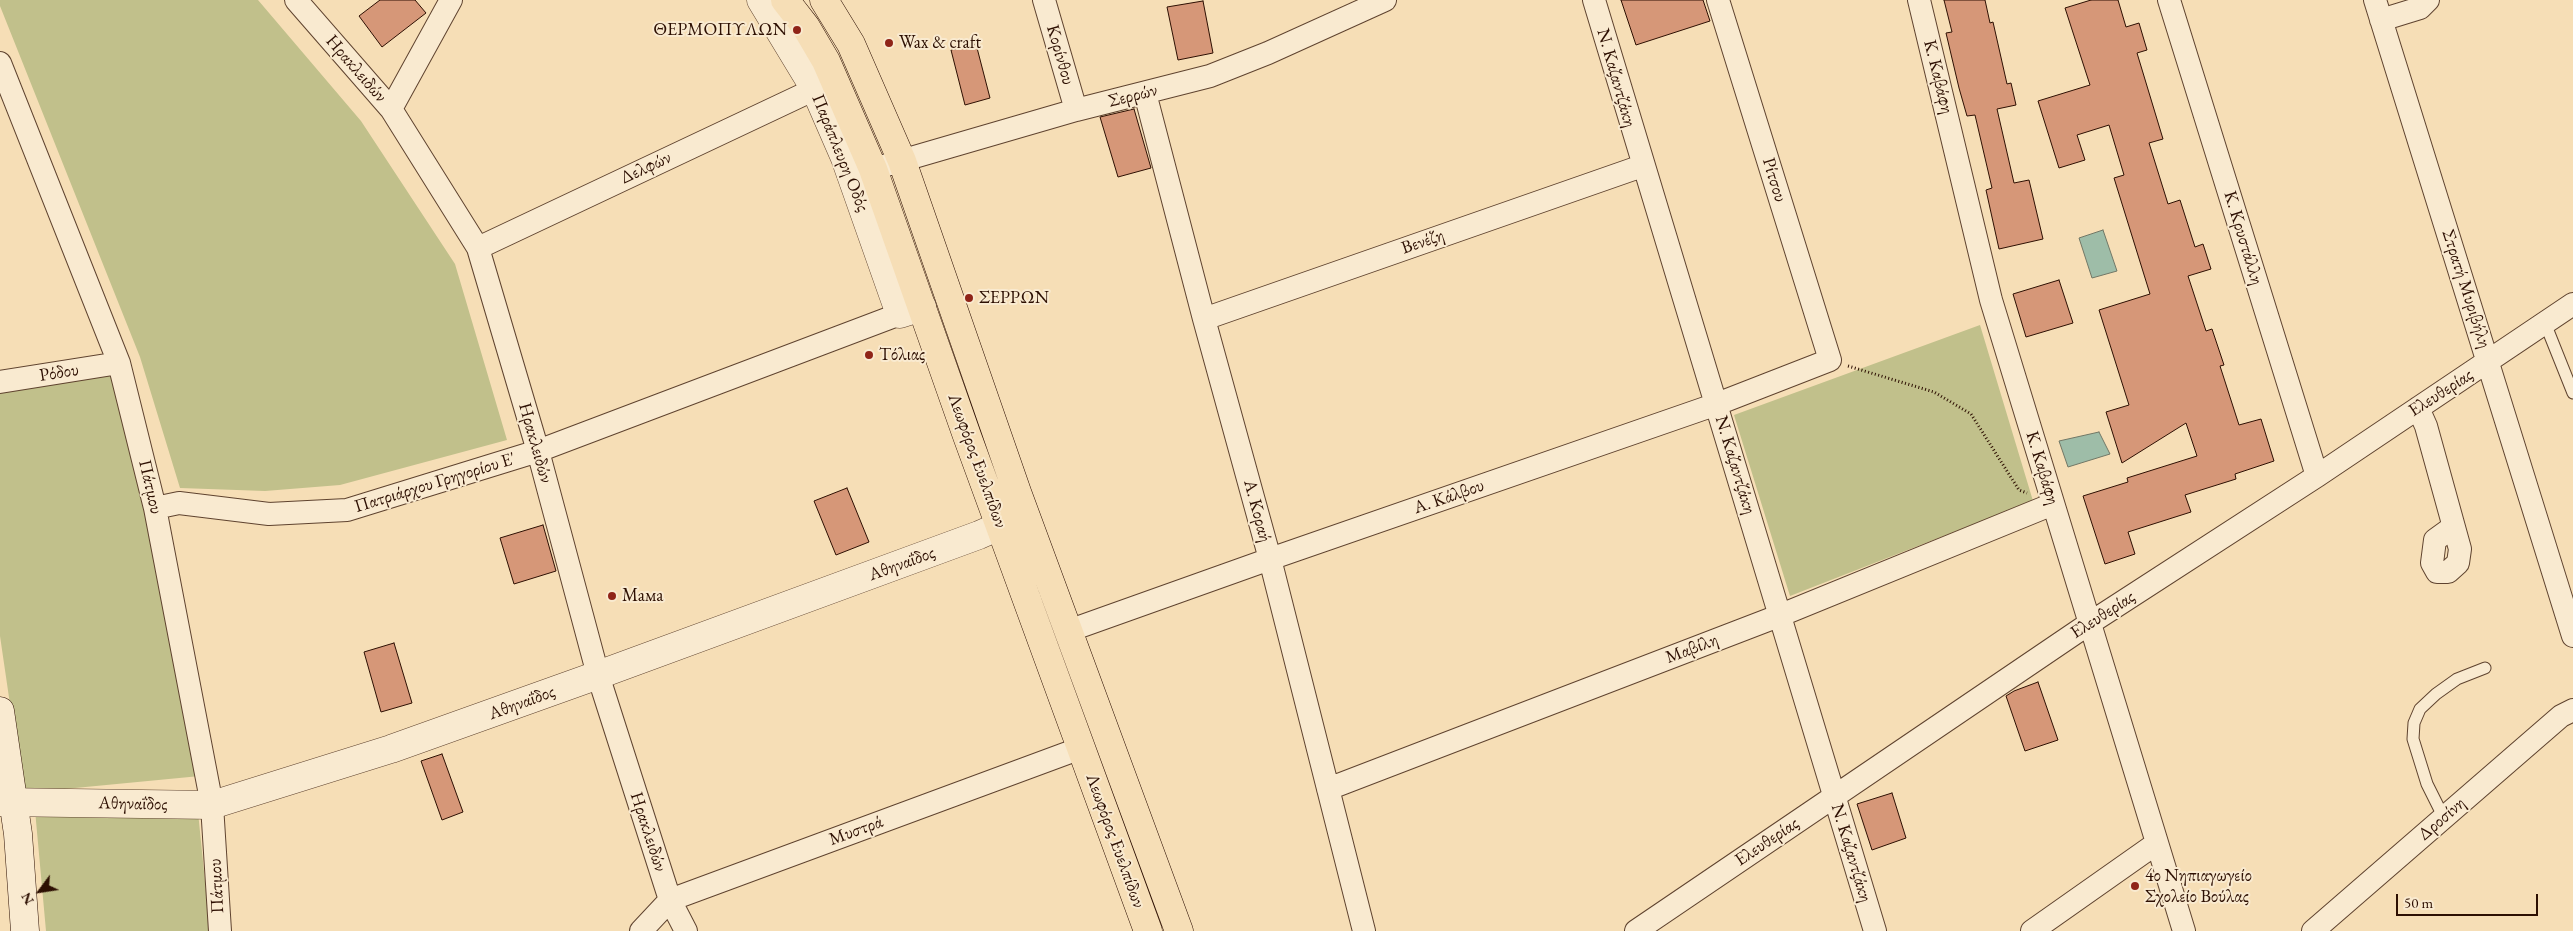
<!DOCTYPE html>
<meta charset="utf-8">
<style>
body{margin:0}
#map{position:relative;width:2573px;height:931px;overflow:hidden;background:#f6deb6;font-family:"EB Garamond",serif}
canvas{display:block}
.north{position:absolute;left:15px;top:866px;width:50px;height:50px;-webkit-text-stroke:4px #f9ead0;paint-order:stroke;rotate:239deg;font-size:14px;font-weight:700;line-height:20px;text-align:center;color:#2d0f02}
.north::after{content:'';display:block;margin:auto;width:18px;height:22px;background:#2d0f02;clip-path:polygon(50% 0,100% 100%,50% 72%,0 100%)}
.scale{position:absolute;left:2396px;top:894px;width:142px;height:22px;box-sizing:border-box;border:2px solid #2d0f02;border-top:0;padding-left:6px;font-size:15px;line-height:18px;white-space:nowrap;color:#2d0f02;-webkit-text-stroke:4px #f9ead0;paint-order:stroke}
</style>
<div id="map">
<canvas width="2573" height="931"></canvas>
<div class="north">N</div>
<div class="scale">50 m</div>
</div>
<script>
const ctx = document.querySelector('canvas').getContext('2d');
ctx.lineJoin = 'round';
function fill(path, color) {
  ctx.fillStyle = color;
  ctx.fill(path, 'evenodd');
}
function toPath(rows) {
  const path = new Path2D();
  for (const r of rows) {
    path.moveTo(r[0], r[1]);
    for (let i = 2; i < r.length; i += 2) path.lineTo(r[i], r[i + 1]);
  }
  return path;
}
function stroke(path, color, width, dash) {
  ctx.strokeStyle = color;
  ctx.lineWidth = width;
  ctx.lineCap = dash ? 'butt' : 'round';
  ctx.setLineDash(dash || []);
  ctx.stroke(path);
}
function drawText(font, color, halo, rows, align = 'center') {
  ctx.font = font + ' "EB Garamond",serif';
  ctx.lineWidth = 4;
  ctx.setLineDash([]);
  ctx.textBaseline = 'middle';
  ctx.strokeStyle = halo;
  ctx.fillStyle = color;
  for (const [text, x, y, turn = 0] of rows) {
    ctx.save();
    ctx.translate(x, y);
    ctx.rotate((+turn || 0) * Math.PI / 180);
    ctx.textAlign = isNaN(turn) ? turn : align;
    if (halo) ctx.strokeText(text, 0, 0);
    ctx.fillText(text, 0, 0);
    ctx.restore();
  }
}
fill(toPath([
 [0,0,258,0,361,121,455,264,507,440,340,485,265,491,180,488,140,357,0,6],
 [1980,325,2033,501,1790,596,1734,415],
 [113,375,152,513,200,776,23,793,0,636,0,393],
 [35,810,198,812,210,931,46,931]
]), '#c1c08b');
const water = toPath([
 [2103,230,2117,271,2092,278,2079,238,2103,230],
 [2099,432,2110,454,2068,467,2059,441,2099,432]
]);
fill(water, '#9ebda8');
stroke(water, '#717766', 1);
const building = toPath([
 [380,0,415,0,426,13,382,47,359,16,380,0],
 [1621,0,1703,0,1710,21,1636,45,1621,0],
 [1944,0,1985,0,1990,23,1993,22,2007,84,2011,83,2016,105,1997,109,2014,183,2029,180,2043,239,1999,249,1986,190,1992,188,1975,115,1967,116,1959,88,1946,33,1952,32,1944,0],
 [2091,0,2118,0,2126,27,2139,23,2147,50,2137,53,2163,139,2149,143,2168,204,2180,200,2195,247,2203,244,2211,269,2188,276,2206,331,2212,329,2224,365,2220,366,2239,425,2261,419,2274,461,2235,474,2236,479,2185,495,2191,512,2128,532,2135,554,2105,564,2083,496,2128,482,2127,478,2197,456,2186,423,2122,463,2106,412,2129,405,2099,310,2150,294,2114,178,2124,175,2109,125,2077,135,2085,160,2059,168,2038,101,2090,85,2065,8,2091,0],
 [1203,1,1213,53,1178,60,1167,7,1203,1],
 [976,44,990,98,965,105,951,50,976,44],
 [1134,109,1151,168,1118,177,1100,117,1134,109],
 [2059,280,2073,323,2026,337,2013,294,2059,280],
 [847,488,869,542,836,555,814,501,847,488],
 [543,525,556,571,514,584,500,538,543,525],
 [394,643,412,703,381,712,364,652,394,643],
 [2038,682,2058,740,2025,751,2006,696,2014,691,2038,682],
 [442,754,463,812,442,820,421,761,442,754],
 [1892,793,1906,838,1872,850,1857,804,1892,793]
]);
fill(building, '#d69778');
stroke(building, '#2d0f02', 1);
const service = toPath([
 [2545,323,2573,393],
 [2444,818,2427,784,2413,739,2414,723,2420,709,2436,694,2457,679,2485,668]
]);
const minor = toPath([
 [296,0,391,109,478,248,538,451,598,675,670,900,686,931],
 [1044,0,1076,110],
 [1594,0,1875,931],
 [1919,0,1991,300,2184,931],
 [2169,0,2317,476],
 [2375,0,2573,636],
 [2381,20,2420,8,2428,0],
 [0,63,119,363,155,508,212,805,220,931],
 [1145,93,1204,319,1270,559,1364,931],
 [391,109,451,0],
 [873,169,1076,110,1210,76,1268,53,1385,0],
 [478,248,815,89],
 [1204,319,1642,166],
 [0,382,119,363],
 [2418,408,2426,426,2460,549,2458,563,2448,572,2437,572,2432,563,2435,540,2453,527],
 [155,508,179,503,269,514,347,510,538,451,900,314],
 [1068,631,1270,559,1717,404,1830,360,1718,0],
 [1328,789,1781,615,2053,504],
 [641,931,670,900,1081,748],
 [1636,931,2090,623,2317,476,2573,304],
 [2032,931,2157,843],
 [2313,931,2561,716,2573,710]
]);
const tertiary = toPath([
 [761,0,815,89,845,158,900,314,922,307],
 [0,802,212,805,391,749,598,675,979,535,1022,516]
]);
const secondary = toPath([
 [0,711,18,834,25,931]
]);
const primary = toPath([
 [785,0,806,27,826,61,873,169,967,436,1148,931],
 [824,0,851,44,902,161,1017,492,1179,931]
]);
stroke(service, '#5f432f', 13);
stroke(minor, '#5f432f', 24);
stroke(tertiary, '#5f432f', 29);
stroke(secondary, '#2d0f02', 29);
stroke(primary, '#2d0f02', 29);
stroke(toPath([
 [1848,366,1934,392,1971,414,2019,490,2027,493]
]), '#2d0f02', 3, [1, 2.5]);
stroke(service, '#f9ead0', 11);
stroke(minor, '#f9ead0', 22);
stroke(tertiary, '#f9ead0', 28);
stroke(secondary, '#f9ead0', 28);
stroke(primary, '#f6deb6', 28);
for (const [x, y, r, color] of [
 [797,30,5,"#8f2418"],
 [889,43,5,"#8f2418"],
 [969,298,5,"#8f2418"],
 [869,355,5,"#8f2418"],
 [612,596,5,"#8f2418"],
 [2135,886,5,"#8f2418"]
]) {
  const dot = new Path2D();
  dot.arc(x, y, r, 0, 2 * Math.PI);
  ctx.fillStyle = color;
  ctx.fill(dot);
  stroke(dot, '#f9ead0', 2);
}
drawText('18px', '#2d0f02', '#f9ead0', [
 ["ΘΕΡΜΟΠΥΛΩΝ",787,30,"right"],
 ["Wax & craft",899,43],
 ["ΣΕΡΡΩΝ",979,298],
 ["Τόλιας",879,355],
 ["Мама",622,596],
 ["4ο Νηπιαγωγείο",2145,876],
 ["Σχολείο Βούλας",2145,897]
], 'left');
drawText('18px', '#2d0f02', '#f9ead0', [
 ["Κορίνθου",1060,55,74],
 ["Ηρακλειδών",356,69,49],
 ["Κ. Καβάφη",1938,77,76],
 ["Ν. Καζαντζάκη",1616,78,74],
 ["Σερρών",1133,96,-14],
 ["Παράπλευρη Οδός",840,153,68],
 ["Δελφών",646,168,-25],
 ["Ρίτσου",1774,180,73],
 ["Κ. Κρυστάλλη",2243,238,73],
 ["Βενέζη",1423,242,-19],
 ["Στρατή Μυριβήλη",2466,289,72],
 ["Ρόδου",59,373,-9],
 ["Ελευθερίας",2441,393,-33],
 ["Ηρακλειδών",535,443,74],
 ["Λεωφόρος Ευελπίδων",977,461,70],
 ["Ν. Καζαντζάκη",1735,465,73],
 ["Κ. Καβάφη",2042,468,73],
 ["Πατριάρχου Γρηγορίου Ε'",435,483,-17],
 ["Πάτμου",150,487,77],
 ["A. Κάλβου",1449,497,-19],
 ["Α. Κοραή",1257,511,75],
 ["Αθηναΐδος",902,564,-20],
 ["Ελευθερίας",2103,615,-33],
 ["Μαβίλη",1692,649,-21],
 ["Αθηναΐδος",522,703,-20],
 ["Αθηναΐδος",133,804,1],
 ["Δροσίνη",2442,819,-41],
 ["Μυστρά",856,831,-20],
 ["Ηρακλειδών",648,832,72],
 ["Λεωφόρος Ευελπίδων",1115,841,70],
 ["Ελευθερίας",1767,842,-34],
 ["Ν. Καζαντζάκη",1851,853,73],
 ["Πάτμου",217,886,-93]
]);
</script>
